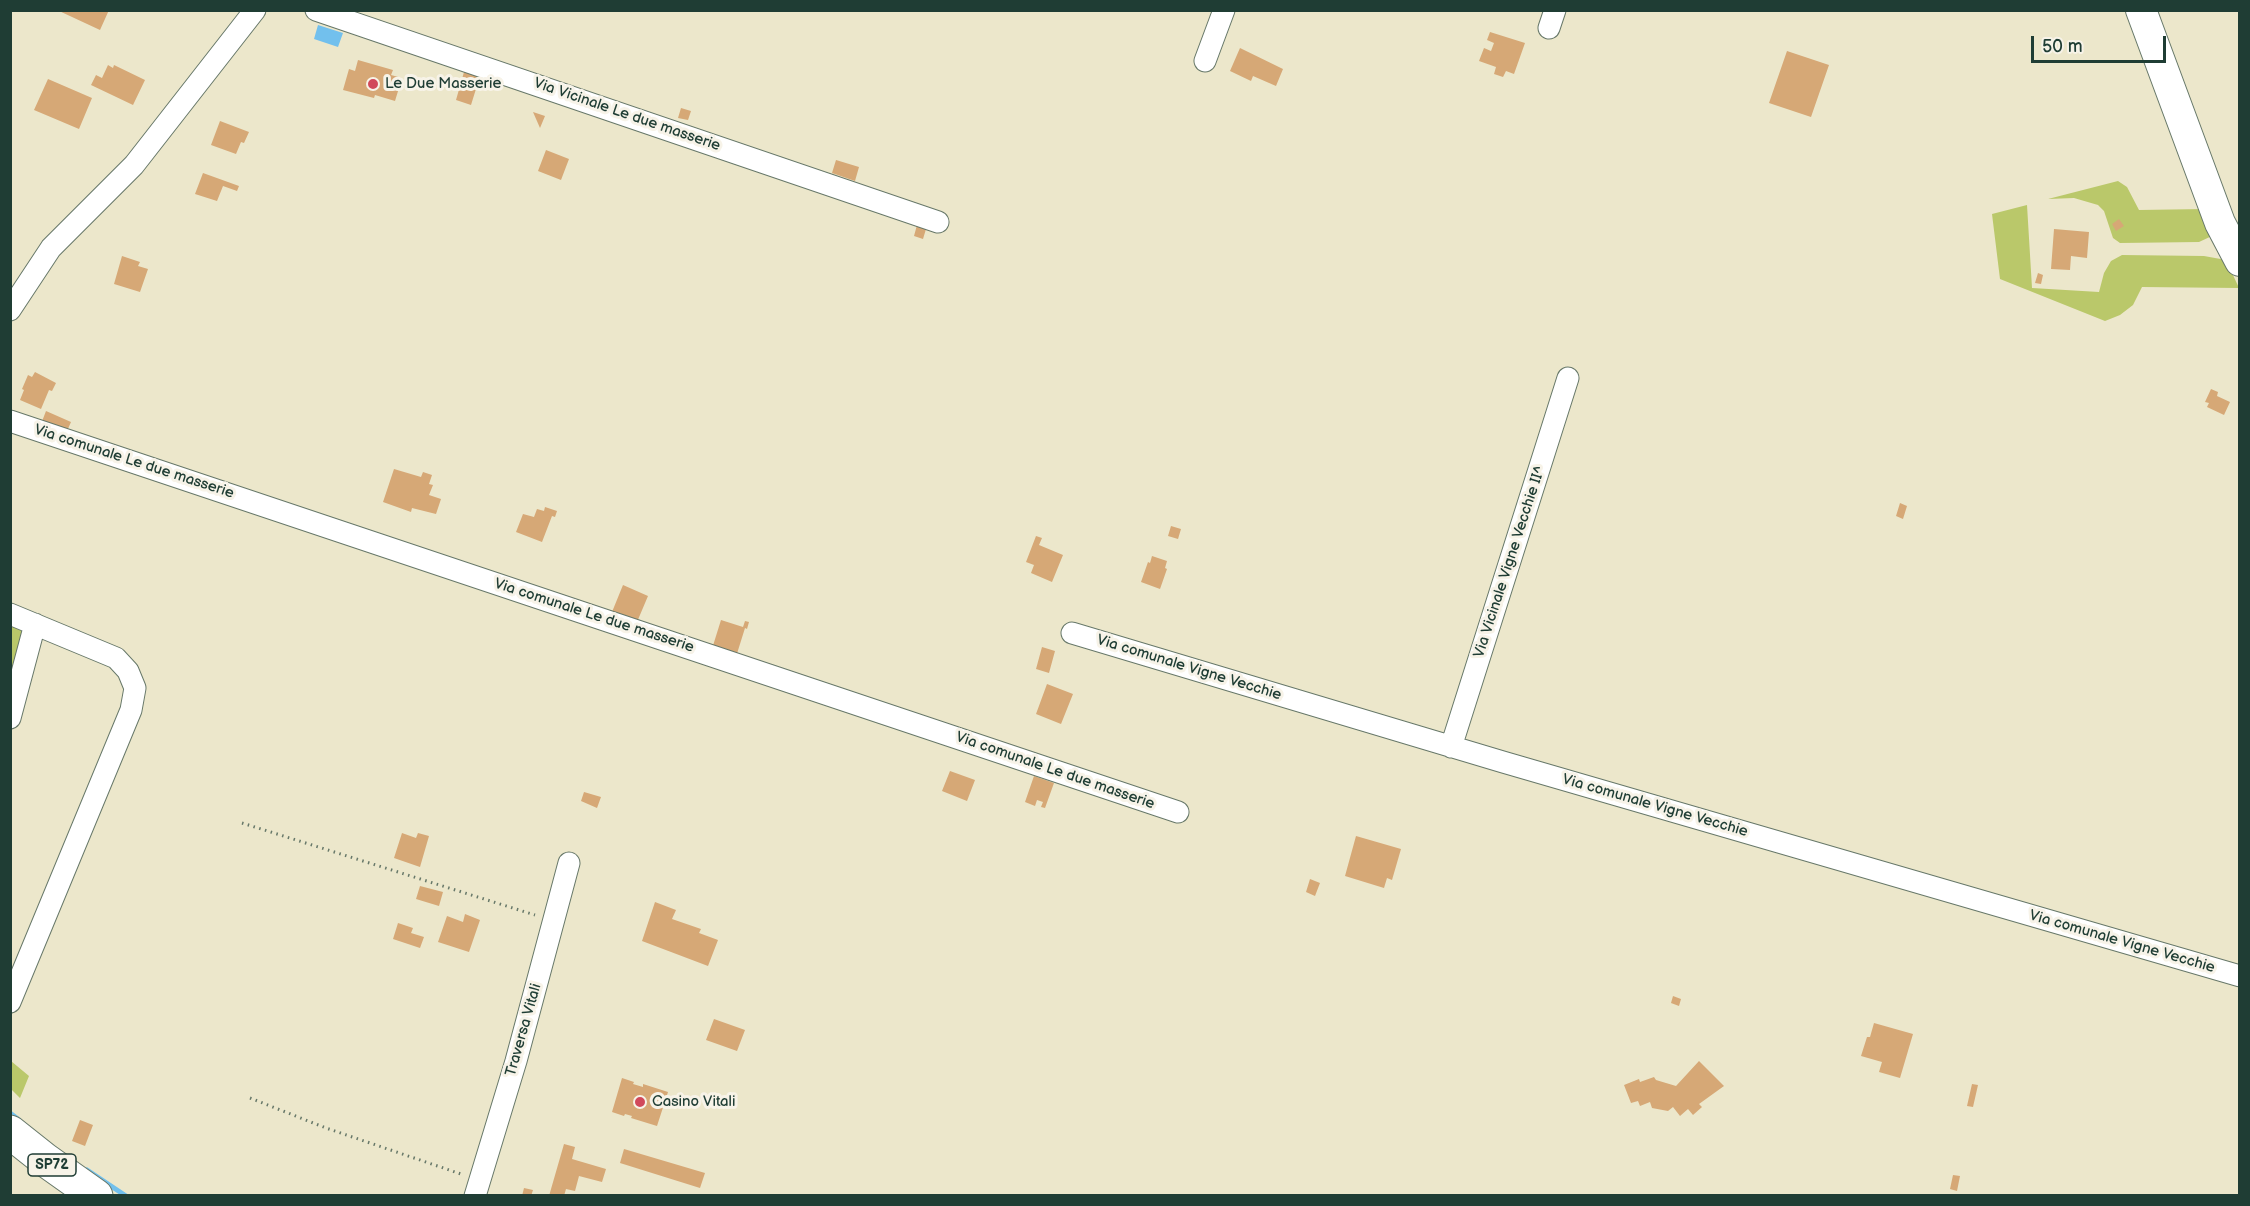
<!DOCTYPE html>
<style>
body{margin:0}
#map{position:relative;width:2250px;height:1206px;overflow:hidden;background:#ece7cb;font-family:"Balsamiq Sans",sans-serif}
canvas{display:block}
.frame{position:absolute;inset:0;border:12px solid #1f3d34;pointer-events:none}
.scale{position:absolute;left:2031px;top:36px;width:135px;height:27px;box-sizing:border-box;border:3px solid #1f3d34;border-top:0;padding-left:8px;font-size:18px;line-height:21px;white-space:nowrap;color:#1f3d34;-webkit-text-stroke:4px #f7f3e8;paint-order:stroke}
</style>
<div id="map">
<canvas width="2250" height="1206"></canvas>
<div class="frame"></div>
<div class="scale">50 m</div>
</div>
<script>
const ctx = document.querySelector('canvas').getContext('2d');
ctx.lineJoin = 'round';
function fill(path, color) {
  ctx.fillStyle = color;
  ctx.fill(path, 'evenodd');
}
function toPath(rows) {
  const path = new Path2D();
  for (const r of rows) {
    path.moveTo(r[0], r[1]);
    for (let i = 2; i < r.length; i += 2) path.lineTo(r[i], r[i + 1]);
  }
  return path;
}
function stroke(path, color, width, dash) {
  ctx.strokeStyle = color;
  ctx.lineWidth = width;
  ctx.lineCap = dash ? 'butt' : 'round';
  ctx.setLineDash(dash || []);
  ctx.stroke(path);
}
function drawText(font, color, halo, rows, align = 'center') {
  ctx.font = font + ' "Balsamiq Sans",sans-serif';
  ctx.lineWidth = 6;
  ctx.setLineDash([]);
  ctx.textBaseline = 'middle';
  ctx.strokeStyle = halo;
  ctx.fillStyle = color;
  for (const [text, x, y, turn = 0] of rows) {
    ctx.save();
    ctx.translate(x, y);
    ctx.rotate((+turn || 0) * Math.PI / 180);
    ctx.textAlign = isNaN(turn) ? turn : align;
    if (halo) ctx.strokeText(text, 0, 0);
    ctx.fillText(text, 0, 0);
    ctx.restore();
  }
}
fill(toPath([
 [2118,181,2127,187,2139,210,2205,209,2214,235,2199,242,2120,243,2113,238,2104,211,2098,205,2074,198,2048,199],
 [2027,205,2032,288,2099,292,2104,273,2111,261,2122,255,2204,256,2226,260,2239,288,2142,287,2133,305,2120,315,2105,321,2000,279,1992,214],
 [11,620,23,631,11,681],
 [11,1061,29,1076,20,1098,11,1089]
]), '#bac86a');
fill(toPath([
 [318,25,343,33,338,47,314,39]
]), '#72c0ed');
stroke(toPath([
 [10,1113,19,1120],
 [87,1170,126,1196]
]), '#72c0ed', 5);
fill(toPath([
 [57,10,109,10,100,30],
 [1490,32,1525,43,1514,74,1506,71,1503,77,1494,74,1496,67,1479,61,1484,48,1491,51,1494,43,1487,40],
 [1240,48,1283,69,1276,86,1253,76,1251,81,1230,71],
 [1787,51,1829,65,1811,117,1769,103],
 [358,60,393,70,391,75,402,78,395,101,375,95,374,98,343,90,349,69,355,71],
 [108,65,113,68,114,65,145,80,133,105,91,85,96,75,102,78],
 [464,72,480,76,471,105,456,100],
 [48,79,92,98,79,129,34,110],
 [681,108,691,111,688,120,678,118],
 [533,112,545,116,540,128],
 [220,121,249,132,244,143,241,142,236,154,211,145],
 [546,150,569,159,561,180,538,171],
 [836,160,859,167,855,181,832,173],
 [203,173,239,186,237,191,223,186,217,201,195,194],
 [2119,219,2124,226,2116,231,2112,224],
 [917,225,926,229,923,239,914,236],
 [2054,229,2089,232,2087,258,2071,256,2070,270,2051,269],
 [122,256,140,262,138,266,148,269,140,292,114,284],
 [2038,273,2043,275,2041,284,2035,283],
 [35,372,56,383,52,391,49,390,41,409,20,400,24,390,22,389,28,375,32,377],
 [2211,389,2218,392,2217,396,2230,402,2224,415,2207,407,2209,403,2205,402],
 [46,411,71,422,67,431,41,424],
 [394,469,421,477,423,472,432,475,429,484,433,485,429,495,441,499,436,514,412,508,411,512,383,502],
 [1900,503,1907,506,1903,519,1896,516],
 [545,507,557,511,555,517,552,516,542,542,516,532,523,514,534,517,537,509,544,511],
 [1171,526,1181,529,1178,539,1168,536],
 [1036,536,1042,538,1039,545,1063,555,1052,582,1031,573,1034,565,1026,562],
 [1152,556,1167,561,1165,568,1167,569,1160,589,1141,582,1148,562,1150,563],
 [623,585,648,596,637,622,612,612],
 [721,620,743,627,745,621,749,622,747,629,745,628,735,660,711,652],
 [1042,647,1055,651,1049,673,1036,669],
 [1047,684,1073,694,1061,724,1036,714],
 [950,771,975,780,967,801,942,791],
 [1034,776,1054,783,1045,808,1041,807,1043,802,1037,800,1035,806,1025,802],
 [584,792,601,797,597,808,581,801],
 [402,833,416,838,418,833,429,836,420,867,394,858],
 [1356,836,1401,849,1392,880,1387,878,1384,888,1345,876],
 [1310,879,1320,883,1315,896,1306,892],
 [420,886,443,892,439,906,416,899],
 [655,902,676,910,672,919,701,929,699,933,718,940,708,966,642,941],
 [465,914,480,920,469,952,438,942,447,916,463,922],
 [398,923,413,928,411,933,424,937,420,948,393,939],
 [1673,996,1681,999,1679,1006,1671,1003],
 [714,1019,745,1030,737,1051,706,1040],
 [1874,1023,1913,1034,1900,1078,1879,1072,1882,1062,1861,1056,1867,1037,1870,1037],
 [1699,1061,1724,1086,1699,1104,1702,1107,1693,1115,1688,1109,1680,1116,1673,1107,1668,1111,1652,1108,1650,1102,1640,1106,1638,1101,1631,1103,1624,1085,1639,1079,1640,1082,1654,1077,1656,1080,1676,1086],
 [622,1078,634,1082,633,1084,643,1087,643,1084,668,1092,657,1126,631,1118,632,1116,625,1114,624,1116,612,1112],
 [1972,1084,1978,1085,1973,1107,1967,1106],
 [80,1120,93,1125,85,1146,72,1141],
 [564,1144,575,1147,572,1159,606,1169,602,1182,579,1176,575,1191,566,1189,564,1196,549,1196],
 [624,1149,705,1173,700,1188,620,1163],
 [1953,1175,1960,1176,1957,1191,1950,1189],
 [524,1188,533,1190,531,1196,522,1196]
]), '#d6a876');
const street = toPath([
 [316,10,938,222],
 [1549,28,1555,10],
 [1205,61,1224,10],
 [10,310,51,248,134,165,255,10],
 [10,421,1178,812],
 [10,614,116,658,128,671,135,688,131,710,10,1002],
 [1072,633,1503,762,2240,976],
 [10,718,35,624],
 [1451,747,1568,378],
 [475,1196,516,1061,569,863]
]);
const secondary = toPath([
 [2141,10,2220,223,2240,261]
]);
const primary = toPath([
 [10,1132,44,1159,96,1196]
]);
stroke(street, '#677869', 23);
stroke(secondary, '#677869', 32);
stroke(primary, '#677869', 35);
stroke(toPath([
 [242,823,535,915],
 [250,1098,326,1128,461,1174]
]), '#677869', 3, [1.5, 4.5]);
stroke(street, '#fff', 21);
stroke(secondary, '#fff', 30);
stroke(primary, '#fff', 33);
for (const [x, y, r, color] of [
 [373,84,6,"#d1495b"],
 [640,1102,6,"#d1495b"]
]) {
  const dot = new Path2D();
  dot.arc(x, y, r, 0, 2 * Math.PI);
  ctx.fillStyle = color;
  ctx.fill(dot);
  stroke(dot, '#f7f3e8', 2);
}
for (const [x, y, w] of [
 [52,1165,48]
]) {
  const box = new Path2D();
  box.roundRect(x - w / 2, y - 11, w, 22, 4.5);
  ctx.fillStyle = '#f7f3e8';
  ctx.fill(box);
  stroke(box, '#1f3d34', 1.5);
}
drawText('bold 14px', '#1f3d34', null, [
 ["SP72",52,1165]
]);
drawText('15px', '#1f3d34', '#f7f3e8', [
 ["Le Due Masserie",385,84],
 ["Casino Vitali",652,1102]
], 'left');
drawText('15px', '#1f3d34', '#f7f3e8', [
 ["Via Vicinale Le due masserie",627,115,19],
 ["Via comunale Le due masserie",134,462,18],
 ["Via Vicinale Vigne Vecchie II^",1510,562,-72],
 ["Via comunale Le due masserie",594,616,18],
 ["Via comunale Vigne Vecchie",1189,668,17],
 ["Via comunale Le due masserie",1055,771,19],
 ["Via comunale Vigne Vecchie",1655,806,16],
 ["Via comunale Vigne Vecchie",2122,942,16],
 ["Traversa Vitali",524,1030,-74]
]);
</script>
